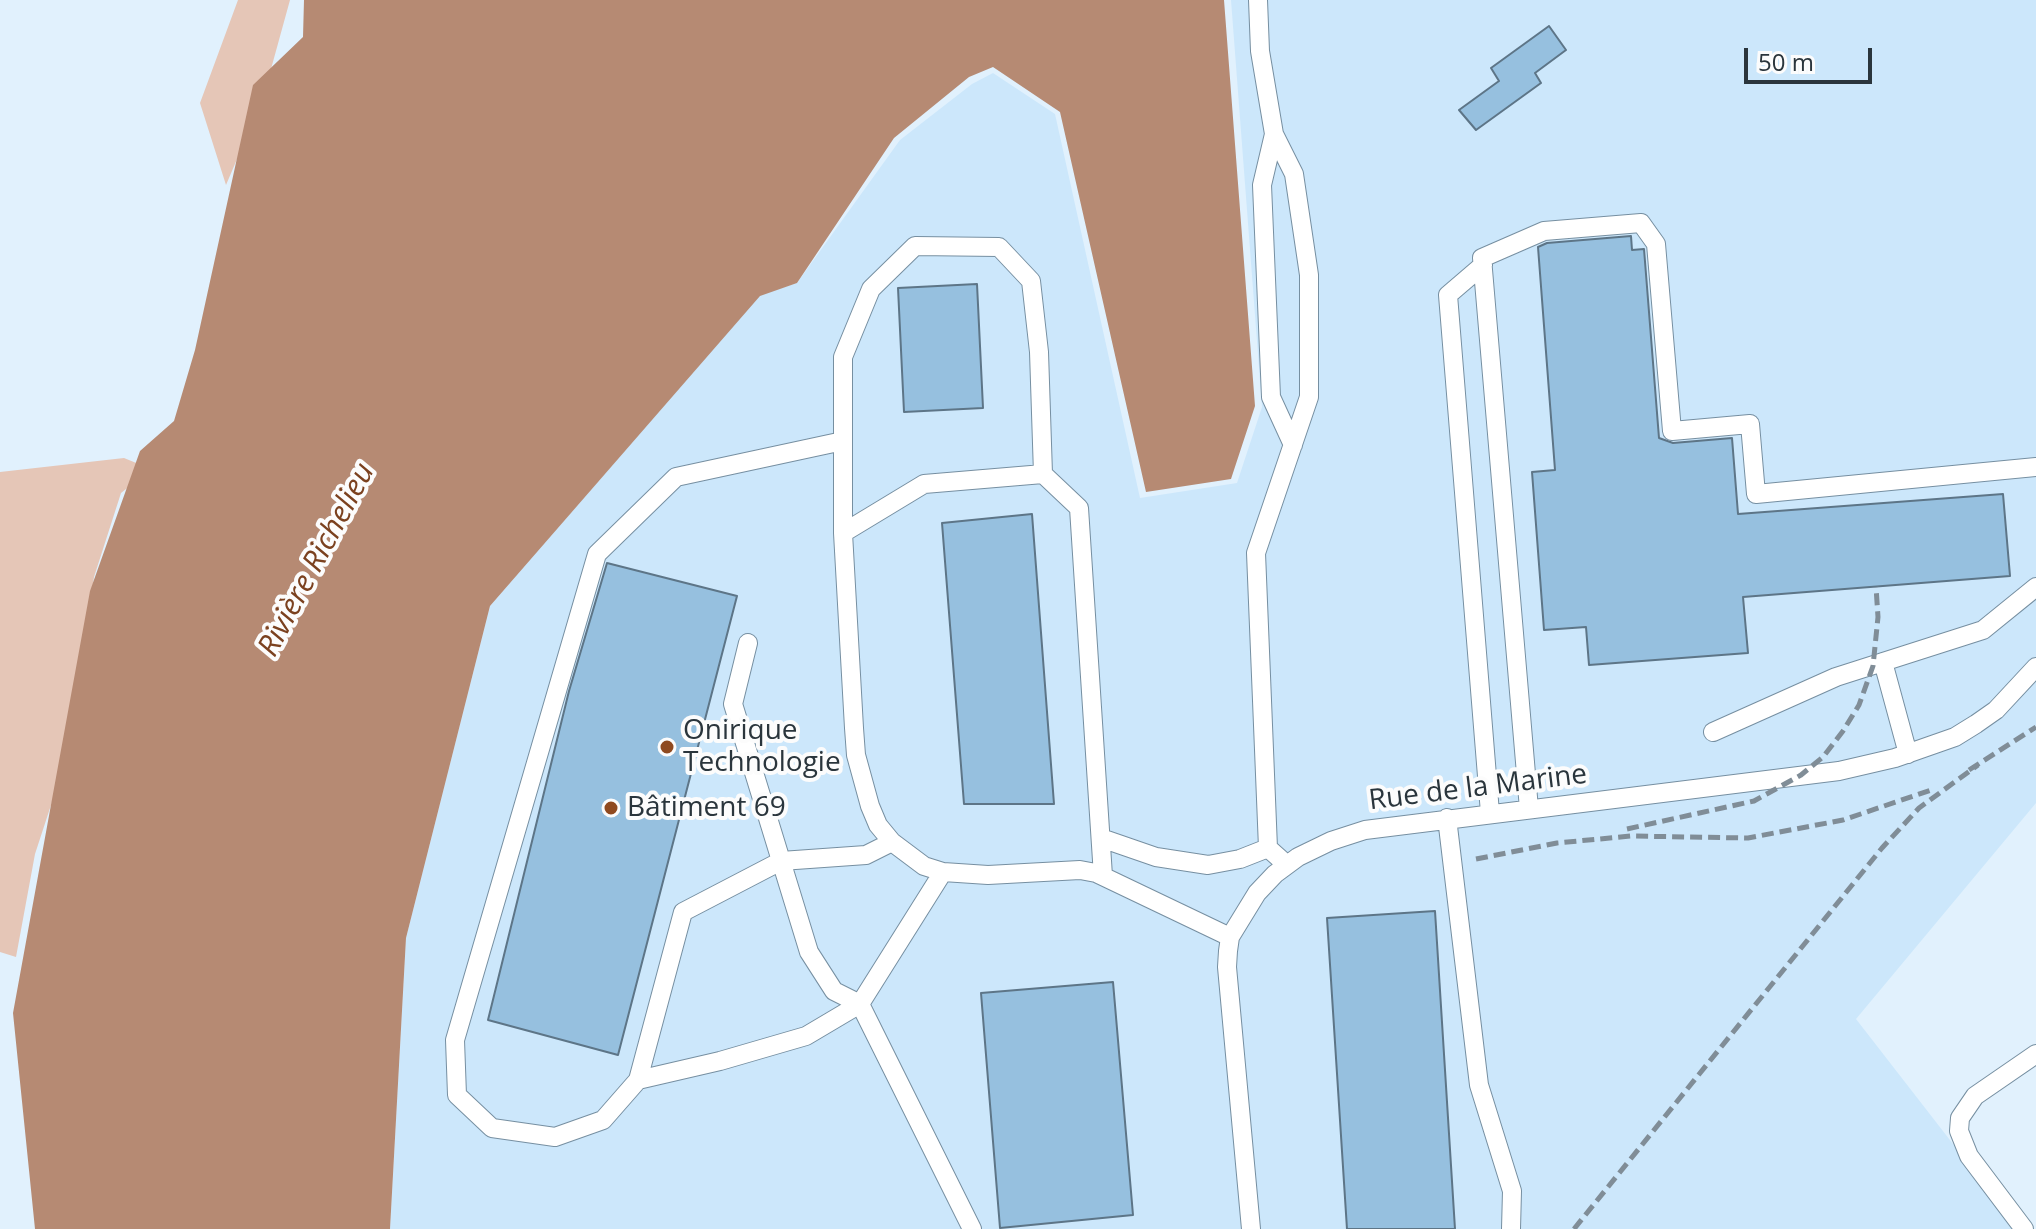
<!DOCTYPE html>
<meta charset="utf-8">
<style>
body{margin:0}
#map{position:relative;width:2036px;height:1229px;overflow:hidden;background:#e1f1fd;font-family:"Open Sans",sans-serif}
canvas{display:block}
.scale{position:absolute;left:1744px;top:48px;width:128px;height:36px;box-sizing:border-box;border:4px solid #2a353c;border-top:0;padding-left:10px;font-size:24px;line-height:28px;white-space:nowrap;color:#2a353c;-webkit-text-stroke:6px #fcfcfc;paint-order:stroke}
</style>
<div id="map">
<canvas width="2036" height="1229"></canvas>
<div class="scale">50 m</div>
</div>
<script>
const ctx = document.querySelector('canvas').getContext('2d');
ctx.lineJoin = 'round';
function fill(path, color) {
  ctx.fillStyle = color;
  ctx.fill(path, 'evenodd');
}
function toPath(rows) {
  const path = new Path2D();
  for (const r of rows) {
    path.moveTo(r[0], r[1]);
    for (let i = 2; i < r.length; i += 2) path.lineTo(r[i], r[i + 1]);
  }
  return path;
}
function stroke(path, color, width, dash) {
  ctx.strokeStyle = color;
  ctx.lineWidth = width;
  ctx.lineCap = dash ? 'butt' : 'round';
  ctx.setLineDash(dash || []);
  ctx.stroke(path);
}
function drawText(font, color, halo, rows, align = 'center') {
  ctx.font = font + ' "Open Sans",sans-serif';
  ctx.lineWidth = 8;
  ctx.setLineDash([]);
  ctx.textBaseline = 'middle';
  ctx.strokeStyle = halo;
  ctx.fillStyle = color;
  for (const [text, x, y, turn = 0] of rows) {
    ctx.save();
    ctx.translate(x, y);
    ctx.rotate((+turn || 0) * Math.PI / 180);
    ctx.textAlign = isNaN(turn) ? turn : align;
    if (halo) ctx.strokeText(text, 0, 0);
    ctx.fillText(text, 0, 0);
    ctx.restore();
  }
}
fill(toPath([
 [1231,0,2036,0,2036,803,1856,1019,2019,1229,390,1229,406,938,490,606,760,295,797,283,900,140,972,84,993,73,1055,114,1140,498,1237,483,1262,407]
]), '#cce7fb');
fill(toPath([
 [238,0,290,0,263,98,226,185,200,103],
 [124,458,151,469,121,493,94,577,68,753,35,854,16,957,0,952,0,472]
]), '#e5c6b7');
fill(toPath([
 [304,0,1224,0,1255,406,1231,479,1146,492,1060,112,993,67,969,77,894,138,797,283,760,296,490,606,406,938,390,1229,35,1229,13,1013,90,591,140,451,174,421,195,350,253,85,303,37]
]), '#b68a73');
const building = toPath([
 [1549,26,1566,50,1535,73,1541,83,1476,130,1459,110,1499,81,1491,68,1549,26],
 [1631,236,1632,250,1644,249,1659,438,1673,443,1732,438,1738,514,2003,494,2010,576,1743,597,1748,653,1589,665,1586,627,1544,630,1532,472,1555,470,1538,247,1547,243,1631,236],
 [977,284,983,408,904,412,898,288,977,284],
 [1032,514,1054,804,964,804,942,523,1032,514],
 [607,563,737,596,618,1055,488,1020,569,691,607,563],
 [1435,911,1455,1229,1347,1229,1327,918,1435,911],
 [1113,982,1133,1215,1000,1228,981,993,1113,982]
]);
fill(building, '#96c0df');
stroke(building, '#5d7587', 2);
const minor = toPath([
 [1258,0,1260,51,1274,134,1294,174,1309,275,1309,397,1256,553,1268,848,1287,865],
 [1274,134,1262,185,1271,397,1293,445],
 [1483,265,1448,295,1490,813],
 [843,441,676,477,597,554,455,1040,457,1095,492,1128,555,1137,603,1120,638,1080,720,1061,806,1036,860,1004],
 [1043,474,1039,352,1031,281,999,247,915,246,871,289,843,357,843,533,854,728,856,755,870,806,878,825,892,842,924,866,943,872,988,875,1080,870,1096,873,1230,937],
 [843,533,924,484,1043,474,1079,508,1103,876],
 [748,643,733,704,809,952,834,991,860,1004],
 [1883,662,1908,754],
 [1713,732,1836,677,1983,630,2036,587],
 [1529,809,1482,258,1544,231,1641,223,1656,244,1672,431,1750,424,1756,494,2036,467],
 [1447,818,1479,1085,1512,1191,1511,1229],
 [1101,838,1156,857,1208,865,1240,859,1268,848],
 [943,872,860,1004,972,1229],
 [638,1080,683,912,781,861,866,855,892,842],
 [1251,1229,1227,967,1228,951,1230,937,1257,893,1275,874,1298,857,1331,841,1365,830,1839,771,1895,758,1955,737,1976,724,1996,710,2036,667],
 [2024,1229,1969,1156,1959,1131,1960,1118,1975,1096,2036,1054]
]);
stroke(minor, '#768fa1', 20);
stroke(minor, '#fff', 18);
stroke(toPath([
 [1969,770,2036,727],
 [1627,829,1754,801,1801,775,1823,757,1843,731,1859,705,1873,666,1878,617,1876,587],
 [1476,859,1557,843,1631,836,1748,838,1843,820,1934,789],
 [1574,1229,1882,848,1919,808,1978,765]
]), '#808d97', 5, [12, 6]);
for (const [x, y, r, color] of [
 [667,747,8,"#8f4a20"],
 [611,808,8,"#8f4a20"]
]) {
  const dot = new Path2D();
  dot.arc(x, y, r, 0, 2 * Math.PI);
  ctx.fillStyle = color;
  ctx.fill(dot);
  stroke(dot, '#fcfcfc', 3);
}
drawText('28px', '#2a353c', '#fcfcfc', [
 ["Onirique",683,731],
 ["Technologie",683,763],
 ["Bâtiment 69",627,808]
], 'left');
drawText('28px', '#2a353c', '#fcfcfc', [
 ["Rue de la Marine",1478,788,-7]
]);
drawText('italic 30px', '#7b411f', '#fcfcfc', [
 ["Rivière Richelieu",317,560,-62]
]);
</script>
